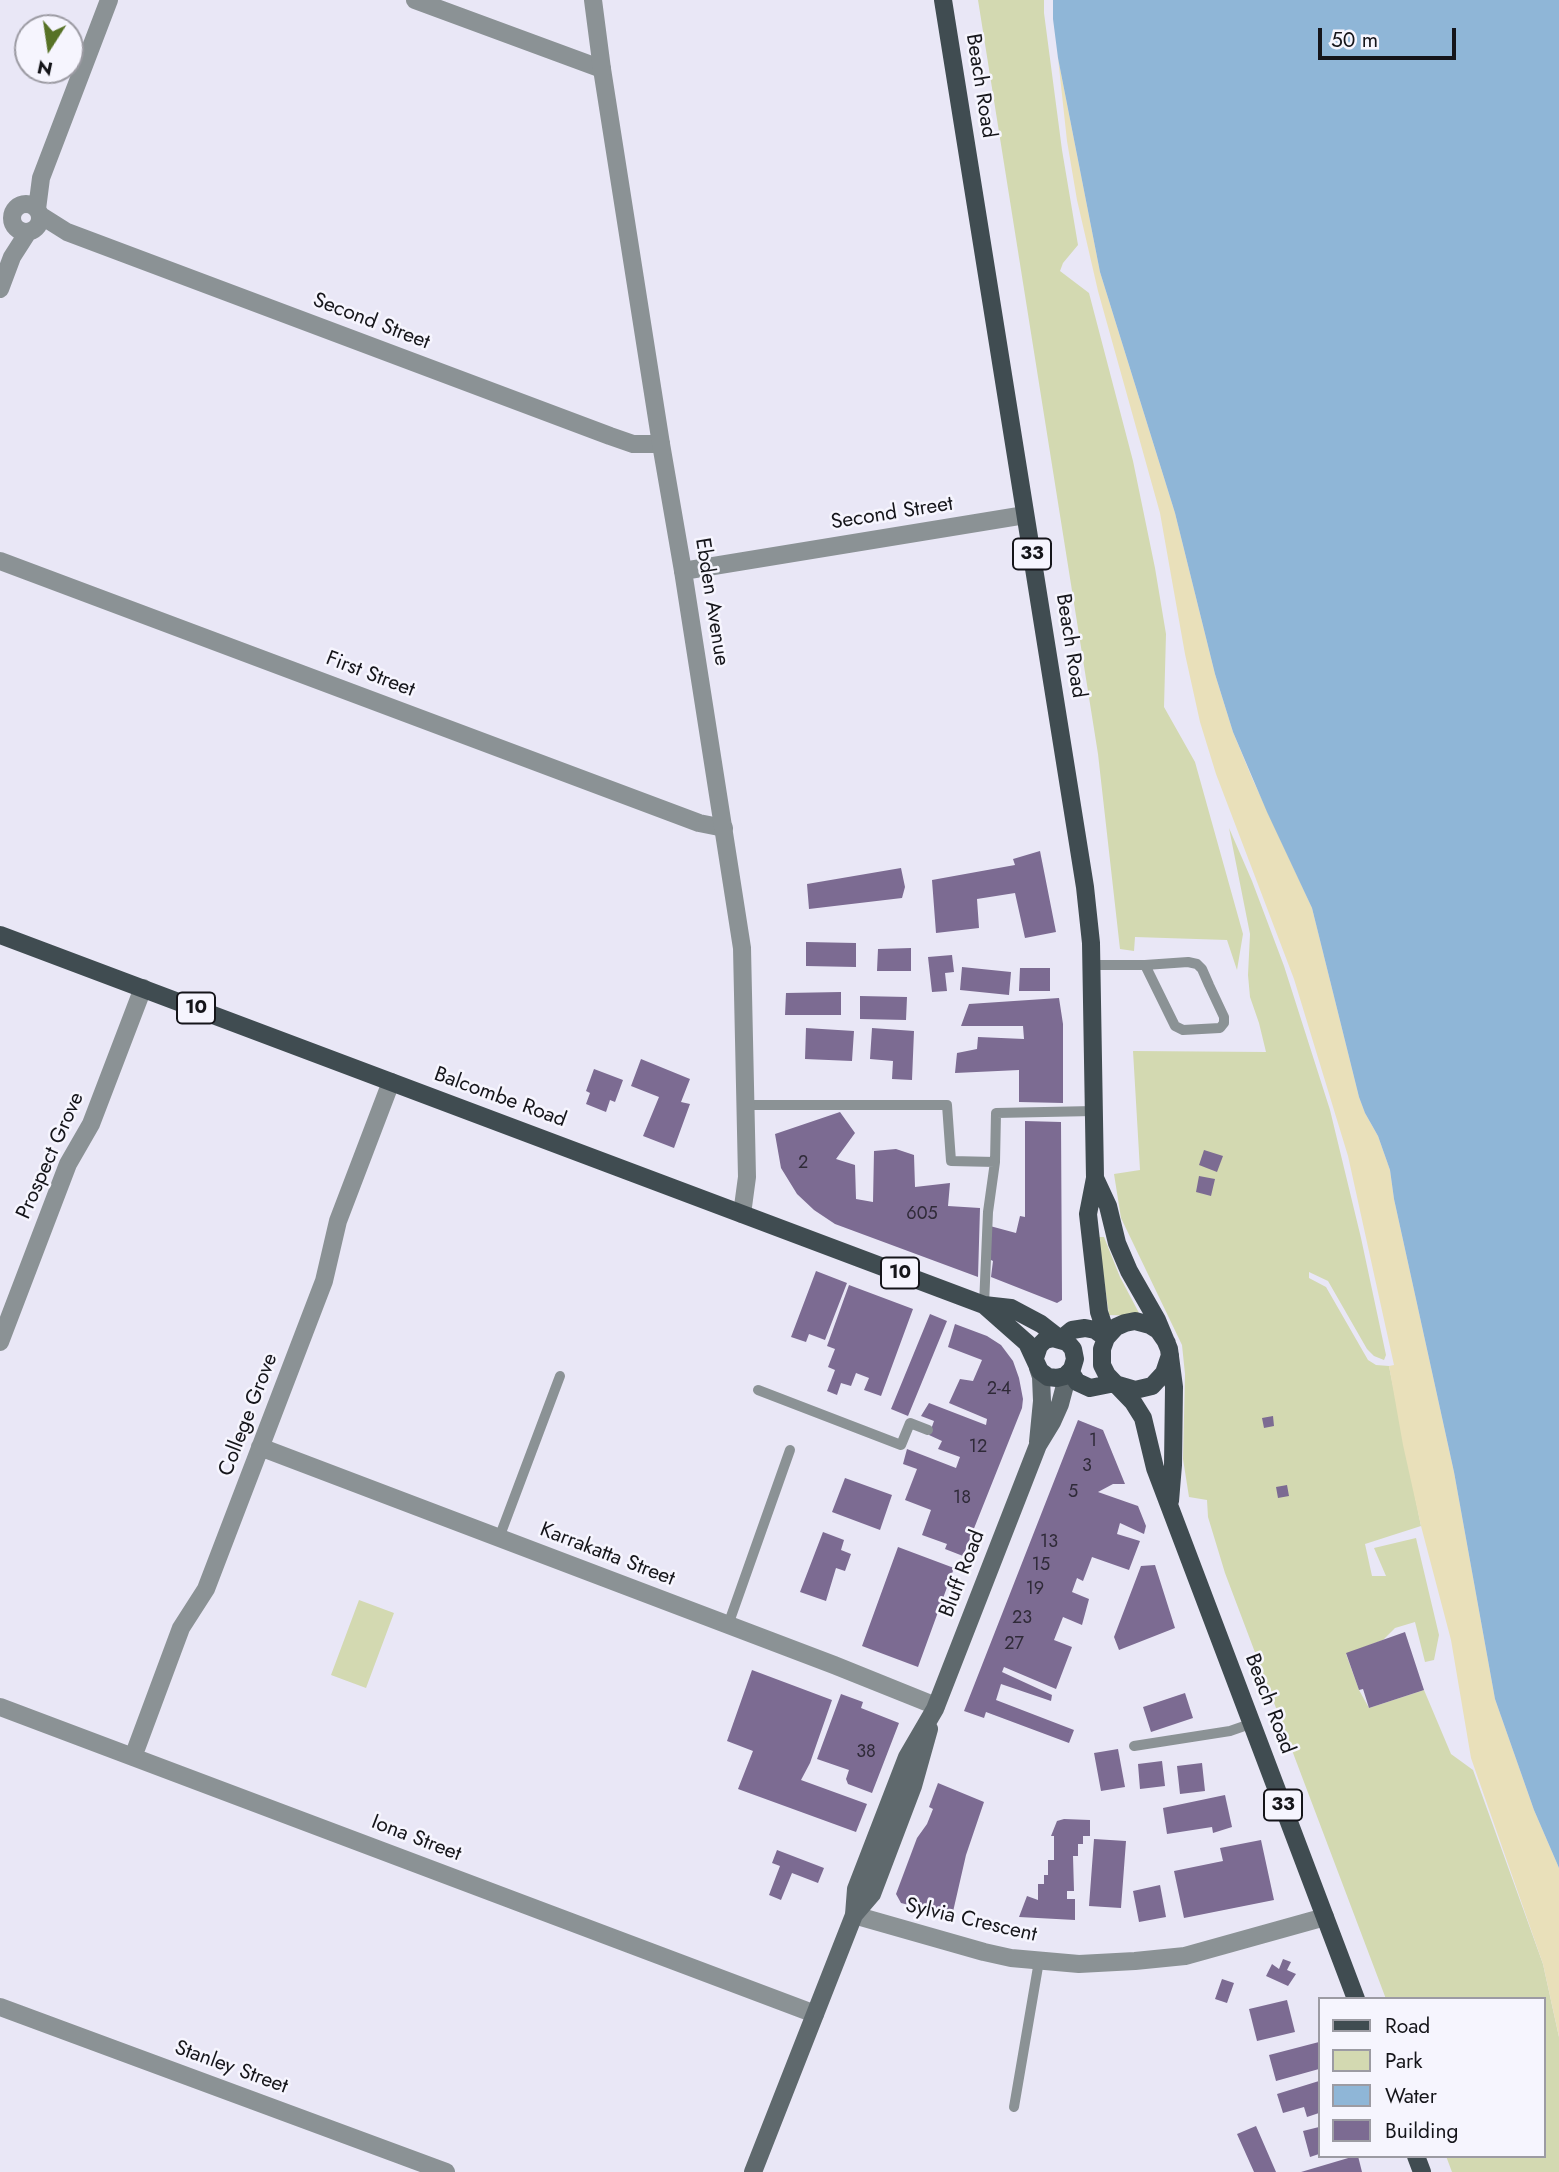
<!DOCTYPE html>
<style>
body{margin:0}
#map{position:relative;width:1559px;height:2172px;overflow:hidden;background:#e9e7f6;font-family:Jost,sans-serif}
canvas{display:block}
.legend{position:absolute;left:1318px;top:1997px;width:228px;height:161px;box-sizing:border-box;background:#f6f5fe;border:2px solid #9c9ba3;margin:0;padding:9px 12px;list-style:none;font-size:21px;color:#15151a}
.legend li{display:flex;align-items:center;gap:14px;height:35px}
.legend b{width:35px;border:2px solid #9c9ba3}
.north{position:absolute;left:14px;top:14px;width:70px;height:70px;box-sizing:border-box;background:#f6f5fe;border:2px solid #9c9ba3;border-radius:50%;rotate:192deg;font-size:19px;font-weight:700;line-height:28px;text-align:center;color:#15151a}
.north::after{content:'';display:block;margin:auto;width:24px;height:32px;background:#577226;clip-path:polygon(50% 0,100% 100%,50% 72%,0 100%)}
.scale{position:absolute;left:1318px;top:28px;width:138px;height:32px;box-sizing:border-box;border:4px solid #15151a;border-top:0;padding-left:9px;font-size:21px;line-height:24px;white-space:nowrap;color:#15151a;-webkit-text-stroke:5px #f6f5fe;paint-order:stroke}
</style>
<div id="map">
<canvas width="1559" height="2172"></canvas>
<ul class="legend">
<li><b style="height:9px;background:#404c51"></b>Road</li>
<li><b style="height:19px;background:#d3d9b1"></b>Park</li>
<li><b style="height:19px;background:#8fb6d7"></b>Water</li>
<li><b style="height:19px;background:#7c6b92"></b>Building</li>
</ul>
<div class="north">N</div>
<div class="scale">50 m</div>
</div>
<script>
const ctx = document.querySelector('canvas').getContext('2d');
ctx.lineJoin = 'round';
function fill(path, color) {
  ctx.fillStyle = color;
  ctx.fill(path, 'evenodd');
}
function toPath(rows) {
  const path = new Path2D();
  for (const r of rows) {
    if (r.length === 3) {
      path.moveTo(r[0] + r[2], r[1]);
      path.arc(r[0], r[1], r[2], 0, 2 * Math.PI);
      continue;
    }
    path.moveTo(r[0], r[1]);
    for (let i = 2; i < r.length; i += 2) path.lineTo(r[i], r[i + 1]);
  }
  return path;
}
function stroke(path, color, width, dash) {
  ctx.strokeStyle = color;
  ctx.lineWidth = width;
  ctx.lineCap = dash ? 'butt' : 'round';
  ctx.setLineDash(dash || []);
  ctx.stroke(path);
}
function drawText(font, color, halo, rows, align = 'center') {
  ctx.font = font + ' Jost,sans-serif';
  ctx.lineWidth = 5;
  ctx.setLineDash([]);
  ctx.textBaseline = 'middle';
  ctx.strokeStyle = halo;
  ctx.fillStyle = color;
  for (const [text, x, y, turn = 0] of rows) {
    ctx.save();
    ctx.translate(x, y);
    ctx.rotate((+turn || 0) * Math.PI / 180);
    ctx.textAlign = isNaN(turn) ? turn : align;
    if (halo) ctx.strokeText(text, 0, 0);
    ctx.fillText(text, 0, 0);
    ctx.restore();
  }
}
fill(toPath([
 [978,0,1044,0,1044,13,1062,150,1078,245,1063,263,1060,271,1089,293,1133,461,1155,568,1166,634,1164,707,1195,762,1243,934,1237,970,1227,940,1135,937,1134,951,1120,949,1098,754],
 [1229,828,1252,881,1284,966,1330,1110,1361,1238,1386,1355,1384,1360,1374,1356,1367,1349,1328,1281,1309,1272,1309,1278,1326,1287,1368,1360,1376,1365,1389,1366,1421,1526,1365,1544,1372,1576,1386,1576,1374,1548,1416,1538,1439,1635,1434,1660,1425,1662,1415,1622,1395,1628,1383,1640,1346,1654,1359,1690,1369,1708,1424,1690,1451,1754,1473,1770,1543,1964,1559,2037,1559,2172,1452,2172,1446,2156,1543,2156,1543,1999,1386,1999,1225,1573,1208,1517,1207,1500,1189,1497,1183,1459,1185,1374,1182,1345,1121,1218,1114,1174,1140,1170,1133,1051,1266,1052,1259,1023,1250,997,1248,975,1250,934],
 [1098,1237,1104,1237,1120,1277,1139,1313,1138,1316,1109,1315],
 [359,1600,394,1613,366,1688,331,1675]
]), '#d3d9b1');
fill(toPath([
 [1058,58,1100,272,1175,513,1215,674,1233,732,1252,778,1312,908,1359,1097,1365,1113,1378,1136,1390,1170,1394,1199,1454,1472,1495,1699,1534,1810,1559,1868,1559,2037,1543,1964,1471,1758,1451,1640,1421,1526,1403,1445,1389,1366,1394,1365,1348,1156,1294,979,1216,774,1200,722,1185,654,1160,513,1098,291,1077,200,1067,141]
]), '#e9e0ba');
fill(toPath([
 [1053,0,1559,0,1559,1868,1534,1810,1495,1699,1454,1472,1394,1199,1390,1170,1378,1136,1365,1113,1359,1097,1312,908,1267,812,1233,732,1215,674,1175,513,1100,272,1058,58,1053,19]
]), '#8fb6d7');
fill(toPath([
 [1040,851,1056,932,1025,938,1015,893,977,899,979,928,936,933,932,880,1015,865,1013,859],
 [901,868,905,887,902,898,809,909,807,884],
 [806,942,856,943,856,967,806,966],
 [911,948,911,971,877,971,878,949],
 [952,955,954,972,945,973,947,991,932,992,928,957],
 [962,967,1011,972,1009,995,960,990],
 [1020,968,1050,968,1050,991,1019,991],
 [841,992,841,1015,785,1015,786,993],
 [860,996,907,997,906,1020,860,1019],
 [1059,998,1063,1024,1063,1103,1019,1102,1019,1070,955,1073,957,1053,977,1049,978,1037,1024,1039,1023,1026,961,1026,969,1004],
 [806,1028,854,1031,852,1061,805,1059],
 [872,1028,914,1031,912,1080,892,1079,893,1061,870,1059],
 [641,1059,690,1079,681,1102,690,1104,674,1148,643,1136,659,1097,631,1086],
 [594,1069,623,1080,615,1102,610,1100,606,1112,586,1104,590,1093,586,1091],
 [840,1112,855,1133,836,1159,855,1165,856,1199,873,1202,874,1151,896,1149,914,1155,915,1187,950,1183,948,1206,980,1208,978,1277,835,1224,814,1210,797,1194,781,1168,775,1134],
 [1025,1121,1061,1122,1062,1300,1057,1303,991,1277,993,1261,989,1259,990,1226,1016,1233,1020,1216,1025,1217],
 [1204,1150,1223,1156,1217,1172,1199,1165],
 [1199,1176,1215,1179,1211,1196,1196,1192],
 [816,1271,847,1283,825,1340,809,1334,806,1342,791,1337],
 [849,1285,913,1309,881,1396,864,1390,869,1378,856,1373,851,1386,841,1383,837,1395,827,1391,835,1370,828,1367,835,1349,827,1346],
 [930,1314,947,1321,908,1416,891,1409],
 [955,1324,987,1336,1001,1345,1013,1361,1019,1378,1023,1399,1022,1408,963,1556,945,1549,947,1544,922,1535,931,1510,905,1500,917,1469,903,1464,907,1449,956,1468,960,1457,938,1449,942,1441,929,1435,934,1421,921,1416,929,1403,986,1425,987,1419,949,1403,960,1379,973,1381,982,1360,948,1347],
 [1273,1416,1274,1426,1264,1428,1262,1418],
 [1078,1420,1103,1430,1125,1484,1113,1484,1098,1492,1138,1506,1146,1526,1144,1534,1120,1523,1117,1534,1140,1541,1129,1570,1092,1557,1083,1581,1077,1578,1072,1592,1089,1599,1082,1625,1063,1617,1054,1640,1072,1647,1056,1689,1004,1667,1002,1672,1052,1695,1051,1701,1001,1684,996,1700,1074,1730,1069,1743,986,1712,984,1718,964,1711],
 [845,1478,892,1495,880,1530,832,1512],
 [1287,1485,1289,1496,1278,1498,1276,1487],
 [823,1532,844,1540,841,1550,851,1554,845,1571,836,1568,826,1601,800,1592],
 [898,1547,954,1568,918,1667,862,1646],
 [1155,1565,1175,1628,1119,1650,1114,1637,1141,1566],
 [1405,1632,1424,1690,1369,1708,1363,1689,1359,1690,1346,1653],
 [752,1670,832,1700,810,1763,801,1780,867,1804,856,1832,738,1789,753,1751,727,1741],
 [1185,1693,1193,1718,1151,1732,1143,1707],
 [841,1694,863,1702,861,1708,899,1723,872,1793,848,1784,846,1779,849,1770,817,1759],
 [1118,1749,1125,1787,1101,1791,1094,1753],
 [1162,1761,1165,1786,1140,1789,1138,1764],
 [1202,1763,1205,1791,1180,1794,1177,1766],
 [938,1783,984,1802,966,1855,952,1916,901,1903,896,1894,917,1838,927,1824,933,1809,929,1807],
 [1225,1795,1232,1827,1213,1833,1212,1827,1167,1834,1163,1808],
 [1064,1819,1090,1820,1090,1836,1083,1836,1083,1844,1078,1844,1078,1856,1073,1856,1074,1891,1067,1891,1067,1899,1075,1899,1075,1920,1019,1917,1027,1896,1038,1900,1038,1884,1044,1884,1044,1875,1048,1875,1048,1860,1054,1860,1054,1836,1051,1836,1057,1821],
 [1094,1839,1126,1841,1121,1908,1089,1906],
 [1261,1840,1274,1900,1184,1918,1174,1871,1223,1861,1220,1848],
 [777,1850,824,1868,818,1883,792,1873,781,1900,769,1895,780,1866,772,1863],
 [1160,1885,1166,1917,1139,1922,1133,1891],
 [1283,1959,1291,1962,1287,1970,1296,1974,1288,1986,1266,1976,1272,1964,1279,1969],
 [1222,1979,1234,1983,1227,2003,1215,1999],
 [1287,2000,1295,2032,1257,2041,1249,2009],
 [1319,2042,1319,2069,1276,2081,1269,2055],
 [1319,2081,1319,2113,1307,2117,1304,2107,1283,2113,1277,2094],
 [1256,2126,1276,2172,1254,2172,1237,2134],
 [1319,2127,1319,2154,1310,2157,1303,2131],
 [1355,2156,1358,2156,1362,2172,1301,2172]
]), '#7c6b92');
stroke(toPath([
 [1092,965,1145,965,1188,962,1197,964,1202,969,1209,985,1224,1017,1224,1023,1220,1028,1183,1030,1175,1026,1145,965],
 [747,1105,947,1105,951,1161,995,1162],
 [984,1305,988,1212,995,1162,996,1113,1094,1111],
 [758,1390,901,1445,910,1423,928,1430],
 [499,1538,560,1376],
 [728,1625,790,1450],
 [1134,1746,1230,1731,1253,1723],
 [1014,2107,1039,1961]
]), '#8b9295', 10);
stroke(toPath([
 [415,0,602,69],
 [26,218,14],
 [37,209,41,178,109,0],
 [40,215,67,232,610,436,633,444,661,444],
 [0,289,12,257,28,232],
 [0,561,699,823,724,828],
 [683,571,1025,515],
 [0,1342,68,1164,91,1124,143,988],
 [260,1447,834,1665,936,1706],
 [0,1707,815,2014],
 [133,1757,181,1628,206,1589,324,1281,338,1221,391,1082],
 [854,1915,984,1952,1011,1958,1079,1964,1135,1961,1185,1956,1325,1917],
 [0,2007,446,2172]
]), '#8b9295', 18);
stroke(toPath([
 [593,0,602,69,661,444,683,571,742,948,747,1177,742,1214]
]), '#8b9295', 18);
stroke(toPath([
 [1038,1368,1041,1377,1042,1401,1038,1442],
 [854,1915,872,1894,913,1786,929,1729],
 [753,2172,854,1915,856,1889,907,1757,935,1709,1038,1445,1052,1422,1060,1404,1068,1374]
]), '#5f696d', 18);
stroke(toPath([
 [943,0,1085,887,1091,943,1095,1178,1088,1214,1099,1312,1107,1336],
 [0,935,984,1305,1027,1343,1040,1371,1048,1377,1057,1378,1065,1376,1072,1369,1075,1359,1073,1349,1067,1342,1053,1338,1045,1340,1039,1346,1035,1358],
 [1095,1178,1108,1206,1117,1243,1129,1271,1157,1320,1169,1349,1174,1387,1173,1465,1170,1501],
 [984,1305,1011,1308,1041,1324,1059,1338],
 [1061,1339,1072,1330,1085,1328,1095,1330,1106,1338],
 [1167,1343,1158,1330,1150,1325,1135,1321,1125,1323,1116,1327,1106,1338,1102,1349,1102,1365,1107,1375,1133,1402,1143,1418,1155,1468,1356,1999],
 [1070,1371,1077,1382,1090,1388,1115,1383],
 [1118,1385,1135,1390,1152,1386,1164,1373,1170,1355],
 [1416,2156,1422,2172]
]), '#404c51', 18);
drawText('18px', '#2f2a38', null, [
 ["2",803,1164],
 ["605",922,1215],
 ["2-4",999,1390],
 ["1",1093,1442],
 ["12",978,1448],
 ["3",1087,1467],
 ["5",1073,1493],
 ["18",962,1499],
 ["13",1049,1543],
 ["15",1041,1566],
 ["19",1035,1590],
 ["23",1022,1619],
 ["27",1014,1645],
 ["38",866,1753]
]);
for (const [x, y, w] of [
 [1032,554,38],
 [196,1008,38],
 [900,1273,38],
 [1283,1805,38]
]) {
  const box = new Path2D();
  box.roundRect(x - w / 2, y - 15.5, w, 31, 5);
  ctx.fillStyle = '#f6f5fe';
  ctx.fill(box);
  stroke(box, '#15151a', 2);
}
drawText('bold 19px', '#15151a', null, [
 ["33",1032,554],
 ["10",196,1008],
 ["10",900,1273],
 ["33",1283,1805]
]);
drawText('21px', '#15151a', '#f6f5fe', [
 ["Beach Road",980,86,81],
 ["Second Street",371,322,21],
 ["Second Street",892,514,-9],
 ["Ebden Avenue",711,602,81],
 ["Beach Road",1070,646,81],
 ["First Street",370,675,21],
 ["Balcombe Road",500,1098,20],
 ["Prospect Grove",51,1156,-66],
 ["College Grove",249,1415,-69],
 ["Karrakatta Street",607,1555,21],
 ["Bluff Road",963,1574,-69],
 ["Beach Road",1269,1704,69],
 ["Iona Street",416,1839,21],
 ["Sylvia Crescent",971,1921,13],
 ["Stanley Street",231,2068,20]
]);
</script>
